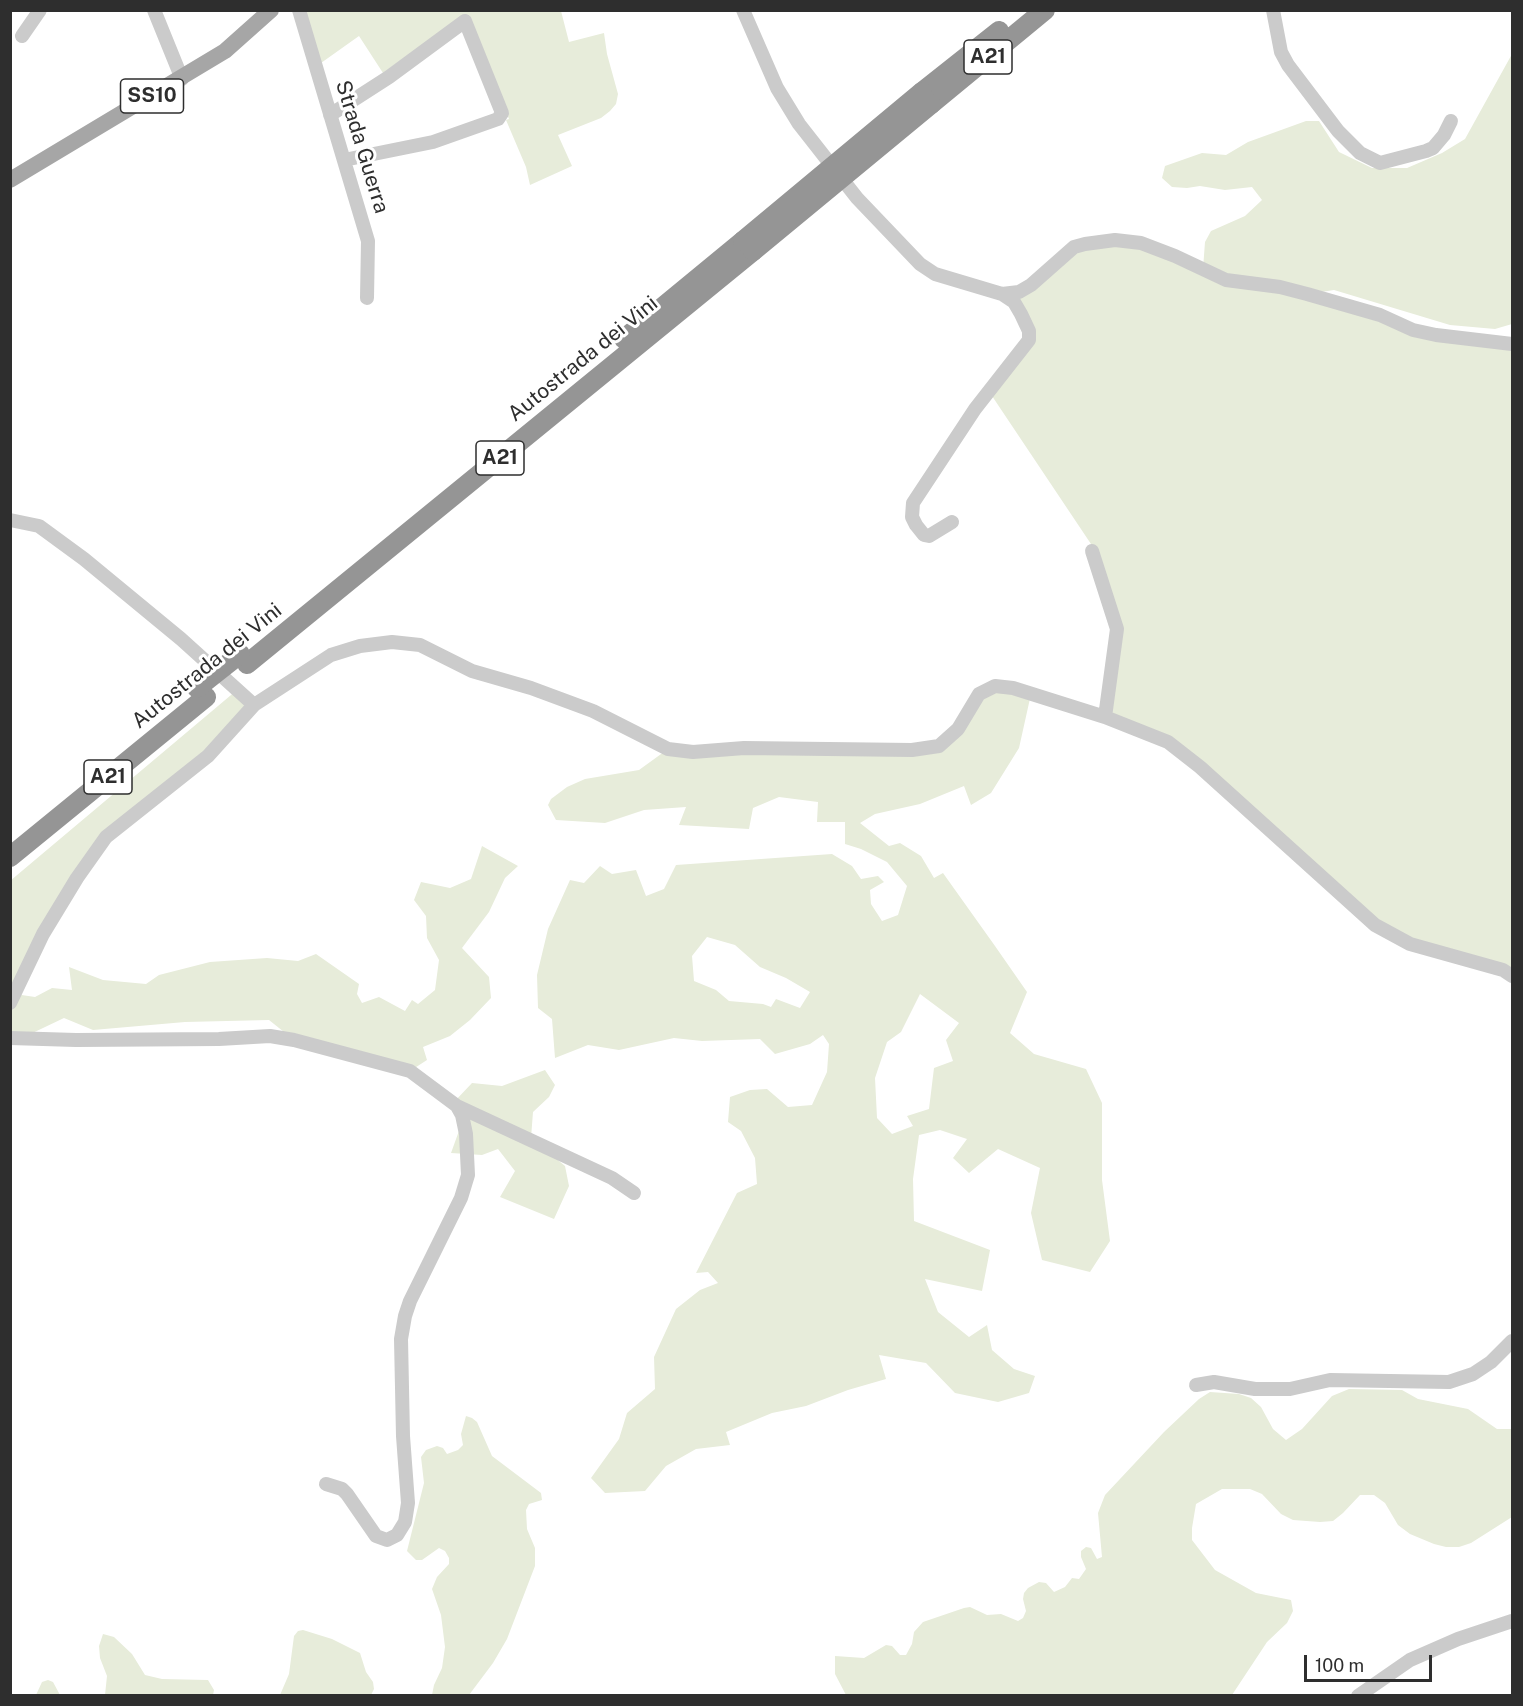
<!DOCTYPE html>
<style>
body{margin:0}
#map{position:relative;width:1523px;height:1706px;overflow:hidden;background:#fff;font-family:"Public Sans",sans-serif}
canvas{display:block}
.frame{position:absolute;inset:0;border:12px solid #2e2e2e;pointer-events:none}
.scale{position:absolute;left:1304px;top:1655px;width:128px;height:27px;box-sizing:border-box;border:3px solid #2e2e2e;border-top:0;padding-left:8px;font-size:18px;line-height:21px;white-space:nowrap;color:#2e2e2e;-webkit-text-stroke:4px #fff;paint-order:stroke}
</style>
<div id="map">
<canvas width="1523" height="1706"></canvas>
<div class="frame"></div>
<div class="scale">100 m</div>
</div>
<script>
const ctx = document.querySelector('canvas').getContext('2d');
ctx.lineJoin = 'round';
function fill(path, color) {
  ctx.fillStyle = color;
  ctx.fill(path, 'evenodd');
}
function toPath(rows) {
  const path = new Path2D();
  for (const r of rows) {
    path.moveTo(r[0], r[1]);
    for (let i = 2; i < r.length; i += 2) path.lineTo(r[i], r[i + 1]);
  }
  return path;
}
function stroke(path, color, width, dash) {
  ctx.strokeStyle = color;
  ctx.lineWidth = width;
  ctx.lineCap = dash ? 'butt' : 'round';
  ctx.setLineDash(dash || []);
  ctx.stroke(path);
}
function drawText(font, color, halo, rows, align = 'center') {
  ctx.font = font + ' "Public Sans",sans-serif';
  ctx.lineWidth = 6;
  ctx.setLineDash([]);
  ctx.textBaseline = 'middle';
  ctx.strokeStyle = halo;
  ctx.fillStyle = color;
  for (const [text, x, y, turn = 0] of rows) {
    ctx.save();
    ctx.translate(x, y);
    ctx.rotate((+turn || 0) * Math.PI / 180);
    ctx.textAlign = isNaN(turn) ? turn : align;
    if (halo) ctx.strokeText(text, 0, 0);
    ctx.fillText(text, 0, 0);
    ctx.restore();
  }
}
fill(toPath([
 [305,11,561,11,569,42,604,33,607,54,618,94,616,104,610,111,601,118,558,135,572,166,530,185,526,167,506,120,509,119,465,14,383,73,359,36,321,63],
 [1512,54,1512,324,1495,329,1450,325,1334,290,1321,292,1414,330,1512,344,1512,976,1375,925,1168,742,1105,717,1117,629,1091,544,990,393,1031,340,1016,299,1060,258,1115,240,1203,269,1205,242,1211,231,1245,216,1262,200,1252,187,1225,190,1200,186,1187,188,1172,187,1162,178,1165,166,1202,153,1226,155,1248,142,1306,121,1319,121,1339,152,1372,168,1407,168,1442,153,1465,139],
 [995,686,1031,694,1019,748,991,793,971,805,964,786,920,804,875,814,860,823,889,846,900,843,921,856,934,878,943,873,995,946,1027,992,1010,1033,1034,1054,1086,1069,1102,1103,1102,1180,1110,1241,1090,1272,1042,1260,1031,1213,1040,1168,998,1149,969,1173,953,1158,967,1139,940,1130,919,1135,913,1179,914,1221,990,1250,982,1291,925,1279,938,1312,969,1337,987,1325,992,1350,1014,1369,1035,1376,1029,1393,998,1402,955,1393,926,1363,879,1355,886,1379,848,1390,806,1406,772,1413,726,1432,730,1445,696,1449,666,1466,645,1491,605,1493,591,1478,619,1439,627,1413,655,1389,654,1357,676,1309,700,1290,718,1283,708,1272,696,1273,737,1193,757,1184,755,1158,741,1131,728,1122,730,1097,750,1090,767,1089,788,1107,812,1105,827,1072,829,1044,823,1035,810,1044,775,1054,760,1039,702,1041,674,1038,619,1050,588,1045,555,1058,552,1019,538,1008,537,975,548,929,570,880,584,883,600,866,612,874,636,870,646,896,664,889,676,865,832,854,852,866,861,879,878,876,884,882,870,890,871,904,882,921,898,915,907,886,887,862,861,849,845,844,845,822,817,822,818,802,779,797,753,808,749,829,679,825,686,807,644,810,605,823,556,820,548,805,551,799,567,787,585,779,639,770,668,749,939,746,966,715],
 [707,937,735,945,760,967,786,978,810,992,800,1008,776,999,771,1007,763,1004,729,1001,716,990,694,981,692,956],
 [920,994,959,1023,946,1040,953,1061,934,1068,929,1109,907,1116,913,1126,892,1134,877,1118,875,1078,887,1042,901,1032],
 [237,690,254,705,208,756,106,837,15,994,35,997,52,988,72,990,69,967,103,980,146,984,159,975,210,962,267,958,298,961,316,954,359,984,357,994,362,1003,379,997,405,1011,412,1000,418,1004,435,990,439,960,427,938,426,916,414,900,421,882,450,888,471,879,482,846,518,866,505,878,489,912,462,948,489,977,491,998,470,1020,450,1036,423,1047,427,1060,410,1071,294,1040,269,1020,185,1022,93,1030,64,1018,22,1038,11,1038,10,881],
 [545,1070,555,1085,549,1097,533,1112,531,1138,565,1166,569,1186,554,1219,500,1197,515,1171,498,1149,482,1155,451,1153,464,1117,454,1102,472,1083,502,1086],
 [1349,1389,1402,1390,1418,1399,1468,1409,1497,1429,1512,1429,1512,1517,1471,1543,1459,1547,1446,1547,1434,1544,1410,1534,1398,1525,1385,1503,1374,1495,1360,1495,1343,1513,1333,1521,1320,1522,1293,1520,1281,1514,1262,1494,1250,1489,1222,1489,1196,1504,1192,1528,1192,1540,1215,1570,1256,1593,1291,1600,1293,1611,1287,1623,1267,1642,1232,1695,846,1695,835,1674,835,1656,864,1658,886,1645,892,1646,900,1655,906,1655,912,1644,914,1632,923,1622,964,1608,970,1607,987,1615,1001,1614,1018,1621,1023,1618,1026,1611,1023,1599,1024,1593,1028,1588,1039,1582,1046,1583,1054,1592,1065,1587,1072,1578,1079,1579,1086,1569,1081,1557,1081,1551,1086,1547,1091,1548,1097,1559,1102,1557,1098,1513,1105,1495,1164,1432,1199,1399,1210,1392,1239,1394,1251,1398,1261,1407,1273,1429,1286,1440,1302,1429,1332,1396],
 [466,1416,472,1418,477,1422,492,1456,541,1493,542,1500,529,1504,526,1510,527,1529,535,1548,535,1566,507,1639,493,1663,469,1695,432,1695,434,1685,442,1668,445,1647,441,1615,432,1589,437,1577,449,1564,449,1558,445,1551,439,1548,422,1560,416,1560,407,1551,424,1483,421,1457,426,1450,437,1446,443,1448,447,1454,458,1450,463,1445,461,1434],
 [303,1630,332,1639,360,1653,366,1672,373,1682,374,1689,371,1695,280,1695,289,1674,294,1636,298,1631],
 [103,1634,114,1637,132,1654,145,1675,162,1679,208,1680,214,1690,213,1695,105,1695,107,1676,100,1658,99,1646],
 [48,1680,53,1682,60,1695,36,1695,42,1682]
]), '#e7ecda');
stroke(toPath([
 [154,10,182,79],
 [299,10,368,241,367,298],
 [743,10,777,88,799,124,857,198,920,264,935,274,1002,294,1019,292,1031,285,1074,247,1085,244,1115,240,1141,243,1175,256,1226,280,1280,287,1307,294,1380,315,1413,330,1436,335,1512,344],
 [1273,10,1281,52,1288,65,1338,131,1360,153,1380,163,1426,151,1433,148,1444,135,1451,121],
 [22,36,40,10],
 [330,115,389,77,465,21,502,113,498,119,433,142,344,160],
 [10,520,39,526,84,559,181,639,254,705],
 [952,522,929,536,924,535,916,525,912,517,913,503,975,409,1029,340,1029,331,1021,314,1014,302,1002,294],
 [1092,551,1117,629,1105,717],
 [10,1003,43,934,77,878,106,837,208,756,254,705,331,655,360,646,392,642,420,645,472,671,531,688,593,711,668,749,693,752,744,748,912,750,939,746,958,729,979,694,995,686,1013,688,1105,717,1168,742,1200,767,1375,925,1410,944,1503,970,1512,976],
 [10,1038,76,1040,219,1039,270,1036,294,1040,410,1071,457,1106,462,1115,466,1134,468,1175,461,1198,410,1301,405,1316,401,1339,403,1436,408,1503,405,1522,397,1535,387,1540,376,1536,347,1494,342,1489,326,1484],
 [457,1106,612,1178,634,1193],
 [1196,1385,1214,1382,1255,1389,1290,1389,1330,1380,1449,1382,1473,1374,1491,1362,1512,1341],
 [1358,1696,1410,1660,1458,1639,1512,1621]
]), '#cbcbcb', 14);
stroke(toPath([
 [10,180,225,51,271,10]
]), '#a6a6a6', 16);
stroke(toPath([
 [922,92,999,31],
 [931,104,1045,10],
 [624,339,743,241],
 [247,664,753,251],
 [10,857,206,697]
]), '#959595', 20);
stroke(toPath([
 [743,241,922,92],
 [753,251,931,104],
 [197,688,240,654]
]), '#959595', 20);
for (const [x, y, w] of [
 [988,57,48],
 [152,96,63],
 [500,458,48],
 [108,777,48]
]) {
  const box = new Path2D();
  box.roundRect(x - w / 2, y - 17, w, 34, 4.5);
  ctx.fillStyle = '#fff';
  ctx.fill(box);
  stroke(box, '#2e2e2e', 1.5);
}
drawText('bold 20px', '#2e2e2e', null, [
 ["A21",988,57],
 ["SS10",152,96],
 ["A21",500,458],
 ["A21",108,777]
]);
drawText('21px', '#2e2e2e', '#fff', [
 ["Strada Guerra",362,147,73],
 ["Autostrada dei Vini",583,359,-39],
 ["Autostrada dei Vini",207,666,-39]
]);
</script>
